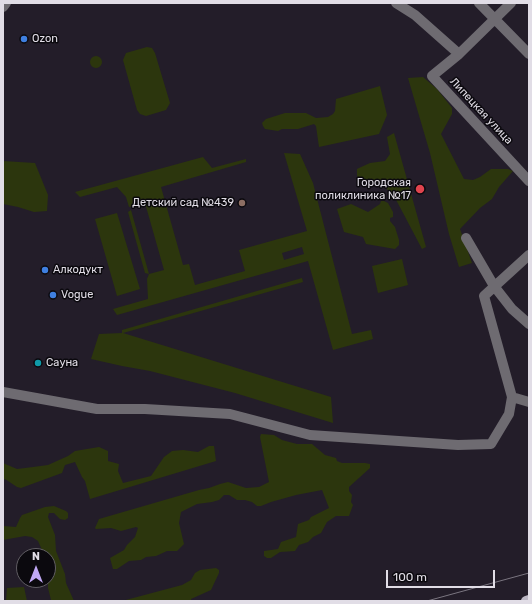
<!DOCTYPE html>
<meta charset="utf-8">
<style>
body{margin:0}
#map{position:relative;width:532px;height:604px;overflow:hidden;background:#231d29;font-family:Rubik,sans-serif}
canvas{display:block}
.frame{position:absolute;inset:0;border:4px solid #e1dde6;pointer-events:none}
.north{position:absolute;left:16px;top:548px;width:40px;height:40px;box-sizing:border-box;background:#0b090e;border:1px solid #615e64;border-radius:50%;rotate:0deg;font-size:11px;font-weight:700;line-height:16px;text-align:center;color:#e1dde6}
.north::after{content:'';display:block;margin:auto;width:14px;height:18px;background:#c0a8f4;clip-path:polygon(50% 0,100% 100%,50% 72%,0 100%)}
.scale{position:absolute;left:386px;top:570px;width:109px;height:18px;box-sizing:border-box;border:2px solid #e1dde6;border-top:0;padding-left:5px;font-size:12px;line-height:14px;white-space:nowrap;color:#e1dde6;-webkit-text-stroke:3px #0b090e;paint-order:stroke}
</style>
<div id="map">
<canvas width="532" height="604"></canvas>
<div class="frame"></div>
<div class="north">N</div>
<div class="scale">100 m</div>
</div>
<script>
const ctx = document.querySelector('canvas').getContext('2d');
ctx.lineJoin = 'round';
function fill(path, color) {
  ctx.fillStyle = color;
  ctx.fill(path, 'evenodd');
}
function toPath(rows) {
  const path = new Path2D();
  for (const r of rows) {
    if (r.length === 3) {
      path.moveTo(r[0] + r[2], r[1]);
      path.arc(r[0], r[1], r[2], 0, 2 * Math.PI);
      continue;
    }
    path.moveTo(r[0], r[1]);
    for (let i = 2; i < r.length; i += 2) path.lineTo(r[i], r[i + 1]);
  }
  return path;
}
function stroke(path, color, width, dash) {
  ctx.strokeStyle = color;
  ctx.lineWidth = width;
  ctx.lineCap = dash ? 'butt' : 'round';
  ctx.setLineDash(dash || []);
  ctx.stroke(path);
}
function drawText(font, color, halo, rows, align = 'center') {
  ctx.font = font + ' Rubik,sans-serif';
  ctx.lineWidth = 3;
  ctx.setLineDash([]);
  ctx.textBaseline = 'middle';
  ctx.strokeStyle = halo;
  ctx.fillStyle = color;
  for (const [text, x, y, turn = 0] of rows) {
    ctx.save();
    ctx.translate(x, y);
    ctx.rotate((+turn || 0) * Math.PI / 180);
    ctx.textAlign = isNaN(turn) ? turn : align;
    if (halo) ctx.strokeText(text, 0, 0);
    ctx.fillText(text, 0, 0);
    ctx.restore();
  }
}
fill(toPath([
 [147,47,152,48,155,53,170,103,166,110,146,116,140,114,137,110,123,60,126,53],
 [96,62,6],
 [423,77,437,89,452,108,452,114,441,134,464,179,473,180,480,177,491,169,508,169,513,171,499,187,492,199,480,208,460,229,472,263,459,267,449,234,430,153,408,78],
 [380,86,387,115,379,134,319,147,316,126,314,124,298,129,282,129,278,131,265,129,263,126,262,123,266,119,285,113,306,113,316,118,328,117,333,114,335,111,336,99],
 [394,133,426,247,422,249,393,194,384,187,370,182,362,181,358,179,357,175,357,169,359,168,370,163,385,161,390,154,387,137],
 [284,153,300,154,313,183,352,334,371,330,373,339,333,350,308,261,117,315,113,309,148,299,147,279,149,274,145,273,128,212,131,210,149,274,164,270,145,203,129,207,126,197,117,187,80,197,75,192,203,157,212,168,246,159,246,162,161,187,183,265,189,264,195,285,245,271,239,250,307,231],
 [302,247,304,254,284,260,282,253],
 [3,161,35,163,48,195,47,211,34,212,18,207,3,204],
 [381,201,384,201,388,203,393,212,393,217,390,218,390,221,395,227,399,240,399,245,395,249,366,244,363,237,344,232,337,209,351,204,368,212,380,204],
 [117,213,140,289,117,296,95,219],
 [402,259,408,285,378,293,372,266],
 [302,278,303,282,123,333,331,397,333,423,235,393,150,371,122,366,91,359,99,334,122,333,122,330],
 [261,434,274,435,282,440,297,444,312,444,325,455,336,458,337,461,342,463,365,463,370,464,370,468,349,487,349,491,352,495,351,502,353,505,349,516,336,516,327,522,321,533,313,537,308,542,299,545,295,551,280,552,271,558,267,558,264,556,264,551,278,549,281,542,296,537,298,524,309,520,311,517,329,508,322,490,296,495,271,502,261,506,257,506,252,502,245,500,237,500,229,495,224,495,219,500,212,502,197,504,181,512,179,523,184,544,177,551,167,551,156,556,146,557,141,560,129,561,117,569,113,569,110,558,124,550,127,545,135,537,138,528,136,527,121,531,111,528,96,529,95,528,99,519,199,490,209,488,220,484,228,482,246,488,259,487,269,482,260,437],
 [209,446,214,446,216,461,90,499,85,481,82,477,75,462,65,465,62,473,21,488,17,487,5,479,3,480,3,463,17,469,33,467,48,465,68,456,75,451,99,447,108,451,108,461,119,464,118,471,123,483,151,476,164,457,172,451,183,450,198,452],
 [54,506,66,511,68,513,68,518,65,520,60,519,54,513,49,513,48,517,55,535,56,551,65,574,66,583,74,601,51,600,48,588,48,556,43,556,42,550,38,541,32,537,25,536,3,540,3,526,16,527,20,518,22,515,45,507],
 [216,568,219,570,219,573,211,590,191,599,191,601,122,601,182,585,191,580,195,573,200,570],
 [24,587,27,601,6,601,7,588]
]), '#2c360d');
stroke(toPath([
 [396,3,415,15,459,54],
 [479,3,529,54],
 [511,3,459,54,432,76,529,181],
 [3,7,6,3],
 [466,238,494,286,512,309,529,324],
 [3,392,97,409,145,409,230,414,310,435,458,445,491,444,509,414,512,397,529,402],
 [512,397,484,296,529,255]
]), '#6e6b71', 10);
stroke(toPath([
 [526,601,529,600]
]), '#bcb7c4', 10);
stroke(toPath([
 [427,601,529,573]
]), '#7b7681', 1);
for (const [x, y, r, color] of [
 [24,39,4,"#3f7fe0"],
 [420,189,5,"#e0444e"],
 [242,203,4,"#8d6e63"],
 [45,270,4,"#3f7fe0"],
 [53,295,4,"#3f7fe0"],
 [38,363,4,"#0f9aa8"]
]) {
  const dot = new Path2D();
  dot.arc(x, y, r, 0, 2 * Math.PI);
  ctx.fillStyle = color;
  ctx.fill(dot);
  stroke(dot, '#0b090e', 1.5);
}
drawText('11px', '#e1dde6', '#0b090e', [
 ["Ozon",32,39],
 ["Городская",411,183,"right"],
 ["поликлиника №17",411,196,"right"],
 ["Детский сад №439",234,203,"right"],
 ["Алкодукт",53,270],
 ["Vogue",61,295],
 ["Сауна",46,363]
], 'left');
drawText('11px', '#e1dde6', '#0b090e', [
 ["Липецкая улица",481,111,47]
]);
</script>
